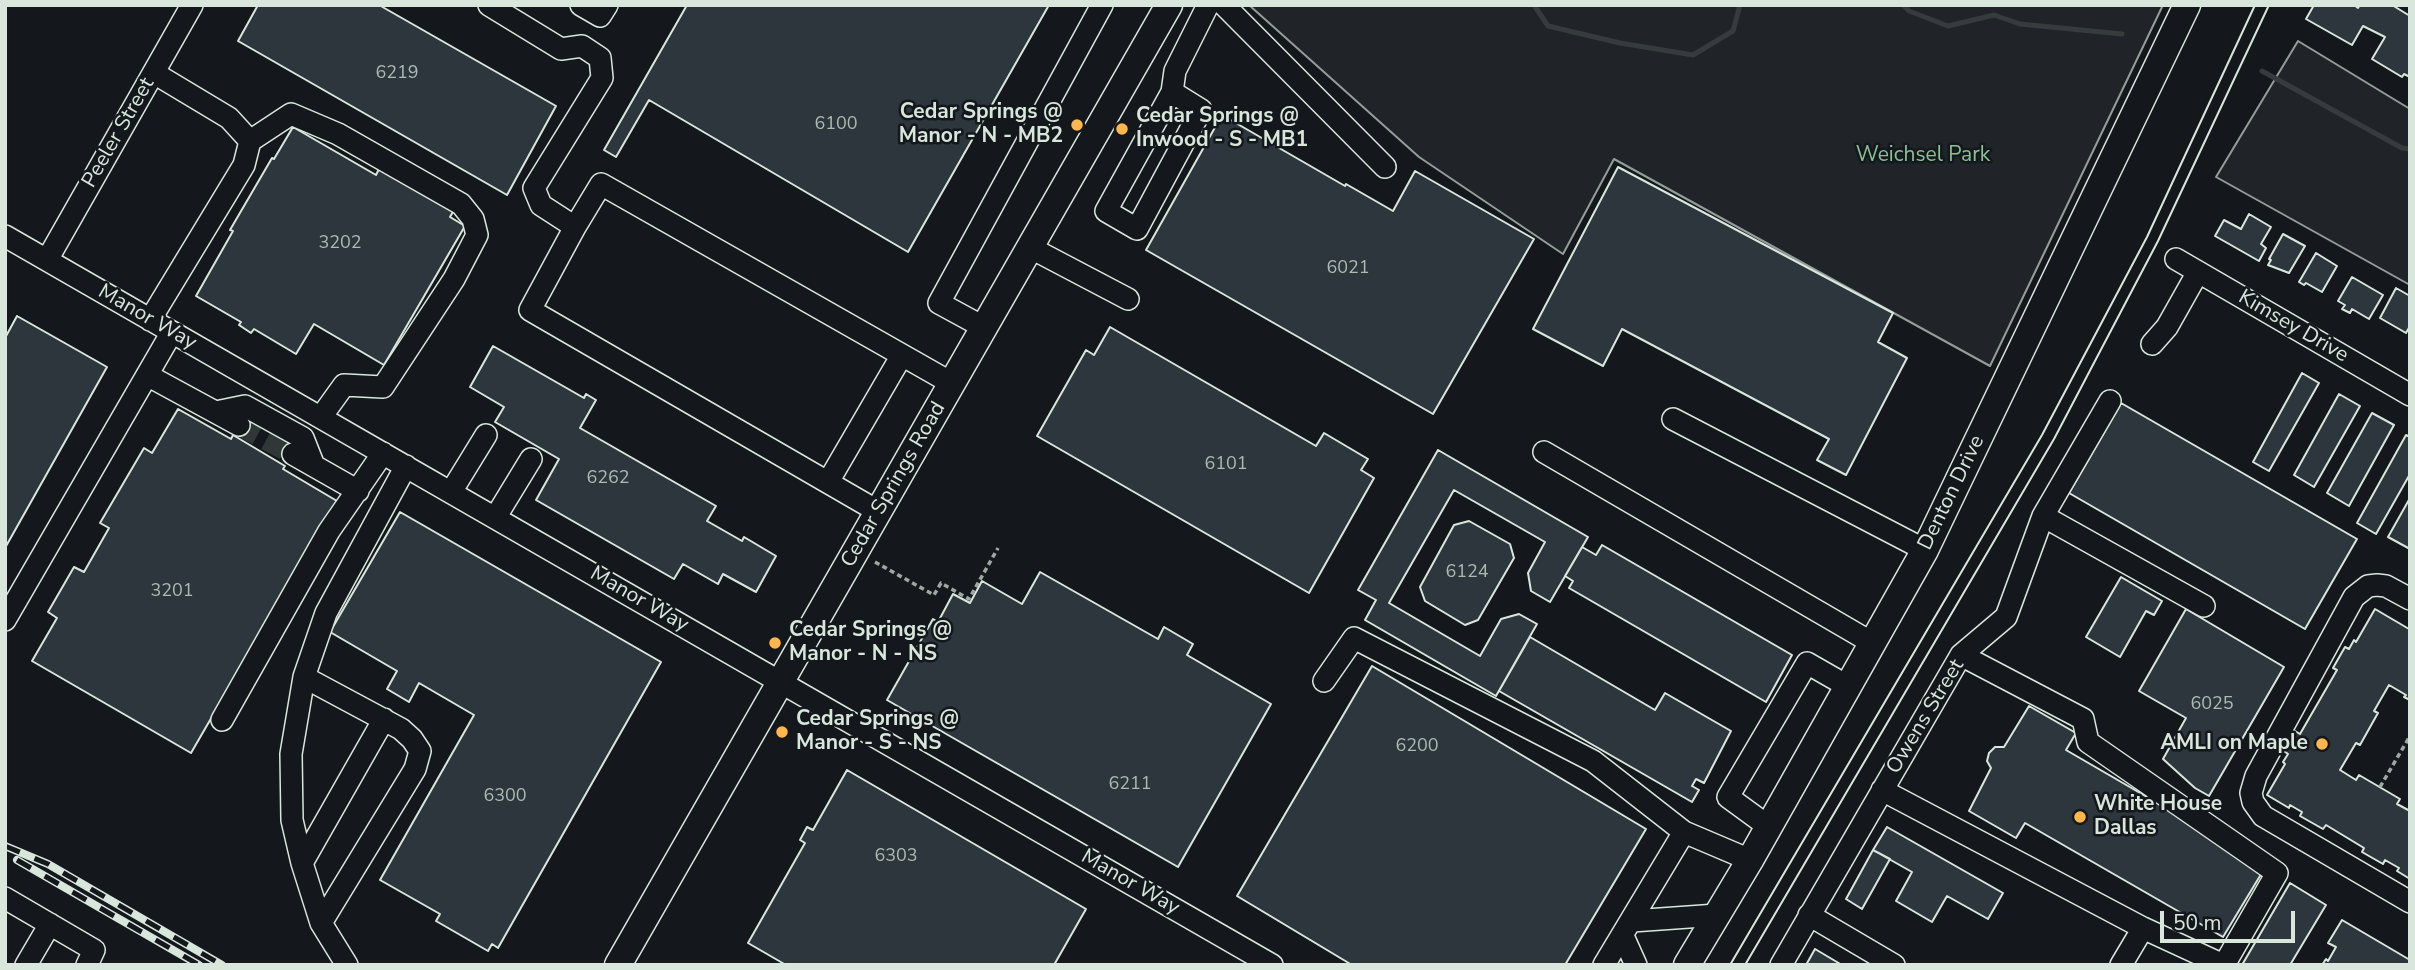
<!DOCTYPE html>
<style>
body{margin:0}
#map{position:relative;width:2415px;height:970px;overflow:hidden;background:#14181c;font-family:"Nunito Sans",sans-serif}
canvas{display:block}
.frame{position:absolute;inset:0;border:7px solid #d8e6dc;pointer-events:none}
.scale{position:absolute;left:2160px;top:911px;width:135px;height:32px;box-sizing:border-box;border:4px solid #d8e6dc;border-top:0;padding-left:9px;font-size:21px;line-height:24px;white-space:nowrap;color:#d8e6dc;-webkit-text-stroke:5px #14181c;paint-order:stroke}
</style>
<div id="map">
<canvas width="2415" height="970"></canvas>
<div class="frame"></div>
<div class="scale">50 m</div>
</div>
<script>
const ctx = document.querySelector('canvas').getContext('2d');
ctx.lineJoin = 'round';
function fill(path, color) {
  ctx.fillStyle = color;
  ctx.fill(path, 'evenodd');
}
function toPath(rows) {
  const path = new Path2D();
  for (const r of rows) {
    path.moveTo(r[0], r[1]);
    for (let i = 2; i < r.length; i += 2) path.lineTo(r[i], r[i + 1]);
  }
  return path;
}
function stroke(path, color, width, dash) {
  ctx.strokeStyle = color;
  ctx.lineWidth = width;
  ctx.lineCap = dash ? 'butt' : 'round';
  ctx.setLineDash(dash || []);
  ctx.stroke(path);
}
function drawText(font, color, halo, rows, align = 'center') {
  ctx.font = font + ' "Nunito Sans",sans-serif';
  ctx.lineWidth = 5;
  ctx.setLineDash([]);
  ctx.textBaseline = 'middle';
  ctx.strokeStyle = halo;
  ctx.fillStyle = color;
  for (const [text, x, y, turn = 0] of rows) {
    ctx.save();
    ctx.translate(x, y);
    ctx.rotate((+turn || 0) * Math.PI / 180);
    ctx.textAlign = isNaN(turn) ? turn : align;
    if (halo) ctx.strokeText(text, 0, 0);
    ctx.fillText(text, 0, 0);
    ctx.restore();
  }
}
const green = toPath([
 [1249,5,2163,5,1990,366,1614,159,1563,254,1419,157,1249,5],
 [2298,41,2410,109,2410,285,2216,177,2298,41]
]);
fill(green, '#202428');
stroke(green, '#939e99', 2);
stroke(toPath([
 [1534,5,1548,26,1620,43,1693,55,1733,31,1740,5],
 [1903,5,1909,11,1948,26,1994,15,2020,24,2122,34],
 [2262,71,2402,148,2410,149]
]), '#363b3e', 5);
const building = toPath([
 [258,5,379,5,556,106,507,195,238,41,258,5],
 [687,5,1049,5,908,252,649,100,616,157,604,150,687,5],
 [2314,5,2354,5,2358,8,2360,5,2392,5,2410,16,2410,77,2404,74,2402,77,2372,59,2385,37,2363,26,2352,45,2306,19,2314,5],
 [1222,115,1345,186,1346,184,1393,211,1415,171,1534,239,1433,414,1146,250,1222,115],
 [293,127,376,175,380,167,454,210,450,217,465,226,384,365,314,324,296,354,254,329,251,333,239,325,241,322,196,296,233,231,230,230,272,158,274,159,293,127],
 [1618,167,1893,313,1878,342,1907,358,1846,475,1817,460,1829,439,1622,329,1603,366,1533,329,1618,167],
 [2249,214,2271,227,2261,244,2266,248,2259,261,2215,236,2224,220,2241,229,2249,214],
 [2283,234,2305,246,2289,273,2268,265,2271,260,2269,259,2283,234],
 [2316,253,2337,266,2322,292,2306,283,2304,285,2299,282,2316,253],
 [2352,277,2383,295,2369,319,2352,309,2350,313,2342,309,2345,305,2338,301,2352,277],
 [2396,288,2410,296,2410,326,2406,333,2380,318,2396,288],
 [17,316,107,367,5,548,5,338,17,316],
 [1110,327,1316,446,1324,433,1368,459,1361,470,1374,478,1309,593,1037,436,1086,350,1094,355,1110,327],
 [493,346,584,398,586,394,596,400,580,428,716,506,707,521,742,541,744,537,776,556,756,592,723,574,718,584,683,564,674,579,536,500,559,459,495,422,504,407,470,387,493,346],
 [2302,373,2319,383,2269,471,2253,462,2302,373],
 [2339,394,2360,406,2314,487,2294,475,2339,394],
 [2121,403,2357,539,2305,629,2069,493,2121,403],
 [178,409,231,439,233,435,285,466,283,469,337,501,191,753,32,661,57,618,48,612,74,567,84,572,109,528,100,523,144,448,152,453,178,409],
 [2372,413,2394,425,2349,506,2327,493,2372,413],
 [2406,435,2410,437,2410,474,2376,534,2357,523,2406,435],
 [1438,450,1588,537,1550,602,1531,591,1528,573,1545,542,1454,490,1389,603,1480,656,1501,619,1519,614,1537,624,1496,696,1365,620,1376,600,1358,590,1438,450],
 [2410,498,2410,549,2388,537,2410,498],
 [400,512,661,662,498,948,492,944,488,951,436,921,440,914,380,880,474,715,419,683,409,702,387,689,397,671,330,632,400,512],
 [1469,521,1510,544,1514,558,1478,620,1465,625,1425,601,1420,587,1454,525,1469,521],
 [1602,545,1792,655,1766,702,1569,588,1573,581,1565,576,1582,547,1596,555,1602,545],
 [1040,572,1158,639,1164,627,1193,644,1187,655,1271,704,1178,867,887,700,933,619,938,622,953,594,970,603,982,581,1022,604,1040,572],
 [2121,577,2162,601,2154,615,2146,611,2120,657,2086,637,2121,577],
 [2186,609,2284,667,2209,796,2195,788,2163,759,2186,718,2139,691,2186,609],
 [2375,609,2409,629,2410,627,2410,700,2404,697,2406,695,2389,685,2374,711,2378,713,2360,745,2356,743,2340,770,2356,780,2359,775,2400,799,2397,804,2410,811,2410,879,2397,871,2399,868,2385,860,2383,864,2362,852,2364,848,2326,825,2323,829,2300,816,2302,812,2290,805,2289,808,2267,795,2285,764,2283,762,2288,754,2284,751,2295,731,2300,734,2337,670,2333,668,2345,647,2349,649,2354,640,2356,642,2375,609],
 [1530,637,1655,710,1665,693,1731,731,1704,783,1696,779,1692,786,1699,790,1692,802,1499,691,1530,637],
 [1372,666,1646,829,1565,965,1352,965,1237,896,1372,666],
 [2029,706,2076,733,2066,750,2266,866,2223,937,2025,823,2016,838,1969,811,1991,768,1987,761,1989,753,1995,747,2004,747,2029,706],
 [847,770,1086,909,1054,965,786,965,748,943,805,843,800,840,807,827,813,830,847,770],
 [1887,827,2003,893,1988,919,1947,896,1932,922,1896,901,1912,872,1873,850,1887,827],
 [1873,850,1890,859,1862,909,1846,899,1873,850],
 [2290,883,2326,905,2290,965,2242,965,2290,883],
 [2342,920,2410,960,2410,965,2322,965,2326,959,2328,961,2336,947,2328,943,2342,920],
 [1815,949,1842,965,1806,965,1815,949]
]);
fill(building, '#2c363c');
stroke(building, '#d8e6dc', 2);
stroke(toPath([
 [239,425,293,454]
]), '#313739', 21, [21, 10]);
const minor = toPath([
 [489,5,561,49,582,46,600,58,602,78,534,188,541,205,575,227,601,184,953,384],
 [581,5,600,16,607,5],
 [1224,5,1385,167],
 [1172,92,1201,110,1137,229,1106,211,1172,92,1175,71,1208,5],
 [250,141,291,114,338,134,461,204,473,219,477,235,454,279,383,387,344,385,321,417],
 [575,227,530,310,879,512],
 [5,236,1272,965],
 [1031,248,1128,299],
 [2176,259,2410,395],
 [47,260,192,5],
 [150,320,244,165,250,141,229,118,154,73],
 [985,328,939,303,1102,5],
 [2152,344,2167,327,2198,272],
 [147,375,239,425],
 [216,412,245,406,303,438,314,466],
 [1673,419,1925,550],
 [1544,452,1874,644],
 [293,454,358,491],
 [828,482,902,355],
 [451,492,486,435],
 [2043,516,2204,606],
 [495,518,531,459],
 [2410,599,2386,586,2377,585,2368,586,2354,597,2256,776,2251,793,2253,802,2263,816,2410,902],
 [5,620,172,332],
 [1961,655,2083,719,2088,742,2277,873,2224,965],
 [304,677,401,729,412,739,420,751,415,769,321,923],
 [1324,681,1354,638,1593,761,1684,832,1750,860],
 [222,720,329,531,383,453],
 [1882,790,2143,928,2121,965],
 [1769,827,1728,797,1807,663,1849,687],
 [302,863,384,719],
 [5,898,94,950,87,965],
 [1809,915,1894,965],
 [1632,921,1717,915],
 [2143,928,2223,965],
 [1623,936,1636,965],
 [26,965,50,924],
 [347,965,321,923,302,863,292,820,291,754,304,677,326,613,406,466],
 [1604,965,1684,832],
 [1781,965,1961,655,2006,617,2043,516,2110,401]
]);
const major = toPath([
 [618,965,1169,5],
 [1687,965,1750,860,1925,550,2187,5]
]);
stroke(minor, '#d8e6dc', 24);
stroke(major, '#d8e6dc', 29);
stroke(toPath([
 [875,562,934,595,941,583,969,599,998,548],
 [2380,787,2410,736]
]), '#9da8a2', 3.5, [5, 3.5]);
stroke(minor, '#14181c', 21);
stroke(major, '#14181c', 26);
stroke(toPath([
 [1730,965,2042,435,2147,237,2255,5],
 [1745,965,2054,439,2158,241,2269,5]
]), '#d8e6dc', 2);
const rail = toPath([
 [5,846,48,864,222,965],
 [17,860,199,965]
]);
stroke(rail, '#d8e6dc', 8);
stroke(rail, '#14181c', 5, [16]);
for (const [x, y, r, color] of [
 [1077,125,7,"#ffb74d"],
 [1122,129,7,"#ffb74d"],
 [775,643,7,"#ffb74d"],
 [782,732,7,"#ffb74d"],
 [2322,744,7,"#ffb74d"],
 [2080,817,7,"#ffb74d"]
]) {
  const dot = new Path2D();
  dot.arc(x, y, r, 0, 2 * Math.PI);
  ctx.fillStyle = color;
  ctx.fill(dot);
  stroke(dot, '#14181c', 2.5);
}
drawText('18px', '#adbab4', null, [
 ["6219",397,74],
 ["6100",836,125],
 ["3202",340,244],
 ["6021",1348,269],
 ["6101",1226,465],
 ["6262",608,479],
 ["6124",1467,573],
 ["3201",172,592],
 ["6025",2212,705],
 ["6200",1417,747],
 ["6211",1130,785],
 ["6300",505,797],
 ["6303",896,857]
]);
drawText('bold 21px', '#d8e6dc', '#14181c', [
 ["Cedar Springs @",1063,113,"right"],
 ["Manor - N - MB2",1063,137,"right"],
 ["Cedar Springs @",1136,117],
 ["Inwood - S - MB1",1136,141],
 ["Cedar Springs @",789,631],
 ["Manor - N - NS",789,655],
 ["Cedar Springs @",796,720],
 ["Manor - S - NS",796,744],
 ["AMLI on Maple",2308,744,"right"],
 ["White House",2094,805],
 ["Dallas",2094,829]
], 'left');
drawText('21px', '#d8e6dc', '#14181c', [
 ["Peeler Street",119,133,-60],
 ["Manor Way",147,318,30],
 ["Kimsey Drive",2293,327,30],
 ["Cedar Springs Road",894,485,-60],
 ["Denton Drive",1952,493,-64],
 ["Manor Way",639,600,30],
 ["Owens Street",1926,717,-59],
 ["Manor Way",1130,883,30]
]);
drawText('21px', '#8ac095', '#14181c', [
 ["Weichsel Park",1923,156]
]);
</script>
